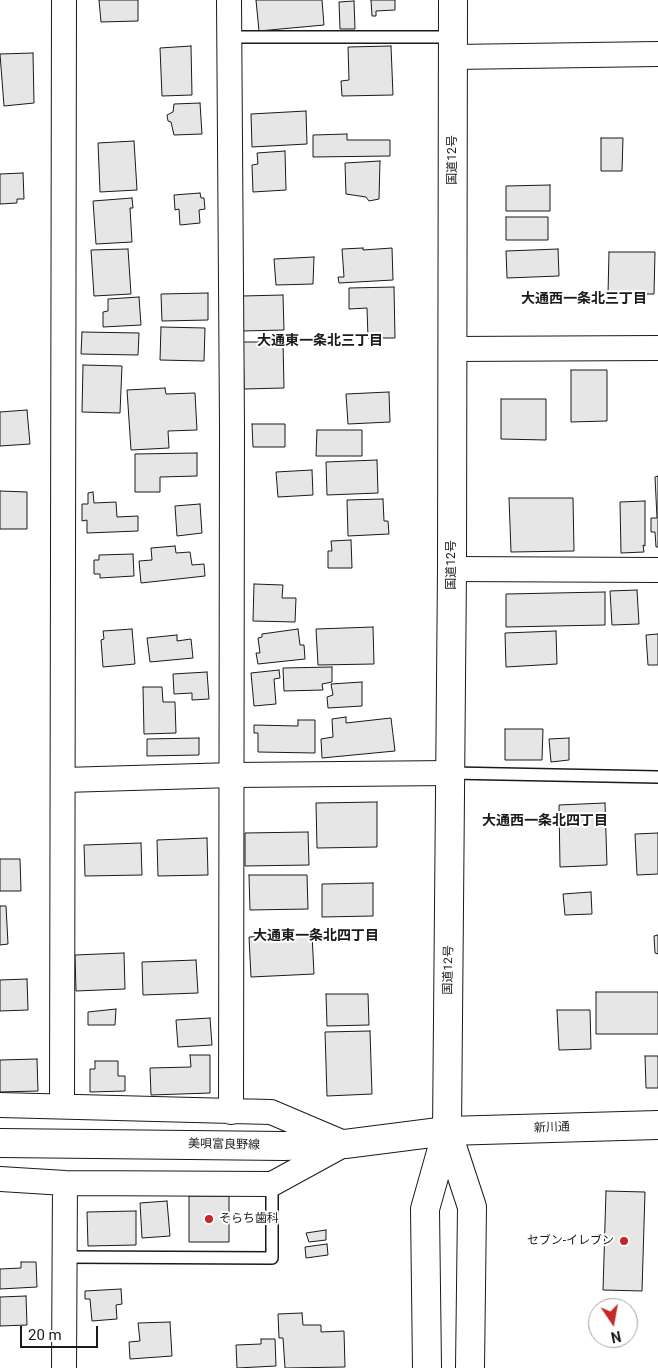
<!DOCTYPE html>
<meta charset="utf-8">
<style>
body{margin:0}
#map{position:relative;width:658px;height:1368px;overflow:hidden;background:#fff;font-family:Roboto,sans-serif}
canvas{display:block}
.north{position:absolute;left:588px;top:1298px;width:50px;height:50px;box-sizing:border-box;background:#fff;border:1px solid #a3a3a3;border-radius:50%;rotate:168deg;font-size:14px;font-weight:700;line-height:20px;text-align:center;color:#1a1a1a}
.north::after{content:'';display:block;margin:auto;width:18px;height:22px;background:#c62828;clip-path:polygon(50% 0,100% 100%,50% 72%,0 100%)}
.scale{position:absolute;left:20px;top:1326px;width:78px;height:22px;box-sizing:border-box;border:2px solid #1a1a1a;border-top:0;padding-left:6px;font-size:15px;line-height:18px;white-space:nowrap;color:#1a1a1a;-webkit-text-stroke:4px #fff;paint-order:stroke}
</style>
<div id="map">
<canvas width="658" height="1368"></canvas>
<div class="north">N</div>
<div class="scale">20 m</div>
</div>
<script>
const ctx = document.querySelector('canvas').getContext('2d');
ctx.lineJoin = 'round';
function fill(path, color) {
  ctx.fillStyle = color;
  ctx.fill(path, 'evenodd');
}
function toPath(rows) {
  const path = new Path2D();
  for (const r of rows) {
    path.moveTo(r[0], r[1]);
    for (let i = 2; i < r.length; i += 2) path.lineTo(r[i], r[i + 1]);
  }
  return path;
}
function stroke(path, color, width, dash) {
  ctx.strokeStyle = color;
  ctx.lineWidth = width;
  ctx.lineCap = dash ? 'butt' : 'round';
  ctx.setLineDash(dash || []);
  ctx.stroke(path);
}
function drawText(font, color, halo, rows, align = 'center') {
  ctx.font = font + ' Roboto,"Noto Sans JP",sans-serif';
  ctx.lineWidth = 4;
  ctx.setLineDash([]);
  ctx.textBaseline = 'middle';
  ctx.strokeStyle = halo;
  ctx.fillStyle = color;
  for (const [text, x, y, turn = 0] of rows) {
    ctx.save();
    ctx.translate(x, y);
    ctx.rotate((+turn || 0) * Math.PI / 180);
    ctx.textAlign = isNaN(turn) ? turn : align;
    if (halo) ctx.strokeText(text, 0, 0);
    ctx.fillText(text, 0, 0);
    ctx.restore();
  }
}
const building = toPath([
 [99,0,138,0,138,21,101,22,99,0],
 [256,0,322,0,324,25,259,31,256,0],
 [371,0,395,0,395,10,376,11,376,16,372,16,371,0],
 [354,1,355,29,340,29,339,2,354,1],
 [191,46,192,95,162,96,160,48,191,46],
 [391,46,393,95,342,96,341,81,349,80,348,47,391,46],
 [33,53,34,103,4,106,0,54,33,53],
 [200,103,202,134,174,135,171,122,168,121,167,115,173,112,174,104,200,103],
 [306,111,307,144,252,147,251,114,306,111],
 [347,134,347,140,390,140,390,156,313,157,313,135,347,134],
 [601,138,623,138,622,171,601,171,601,138],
 [134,141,137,190,100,192,98,143,134,141],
 [285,151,286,190,253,192,252,165,258,164,257,153,285,151],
 [380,161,379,199,369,201,366,197,346,194,345,163,380,161],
 [23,173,24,199,17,199,17,203,0,204,0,174,23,173],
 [550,185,550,211,506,211,506,186,550,185],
 [200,193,201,198,204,198,205,209,199,210,200,223,180,225,179,209,175,210,174,195,200,193],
 [132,198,133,208,130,208,132,242,96,244,93,201,132,198],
 [506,217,548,217,548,240,506,240,506,217],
 [363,248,363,250,392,248,393,280,339,283,338,277,344,277,342,249,363,248],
 [128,249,131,294,94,296,91,250,128,249],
 [558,249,559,276,507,278,506,251,558,249],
 [609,252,655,252,654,294,608,294,609,252],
 [314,257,313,284,276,285,274,259,314,257],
 [394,287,395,338,368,338,367,308,349,309,349,288,394,287],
 [208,293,208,320,162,321,161,294,208,293],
 [283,295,284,330,242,331,242,296,283,295],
 [139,297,141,325,103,327,103,312,108,311,108,299,139,297],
 [161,327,205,328,204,361,160,360,161,327],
 [82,332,139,333,138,355,81,354,82,332],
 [243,342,283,342,284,388,244,389,243,342],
 [83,365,122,366,120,413,82,412,83,365],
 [571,370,607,370,607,421,571,422,571,370],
 [165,388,166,394,195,393,197,430,168,431,169,448,131,450,127,390,165,388],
 [389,392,390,422,348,424,346,394,389,392],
 [501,399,546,399,546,440,501,439,501,399],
 [27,410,30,444,0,446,0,412,27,410],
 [252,424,285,424,285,447,253,447,252,424],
 [317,430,362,430,362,456,316,456,317,430],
 [197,453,197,476,160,477,160,492,135,492,135,454,197,453],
 [377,460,378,493,327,495,326,462,377,460],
 [312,470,313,495,278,497,276,472,312,470],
 [658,476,658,547,656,547,655,532,651,532,651,518,657,518,655,477,658,476],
 [0,491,27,492,27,529,0,529,0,491],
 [93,492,94,503,116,502,117,517,138,516,138,531,87,533,87,520,82,521,82,504,88,504,88,493,93,492],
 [509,498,573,498,574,551,511,552,509,498],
 [383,499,384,521,388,521,389,534,348,536,347,500,383,499],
 [645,501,645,546,643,545,644,552,621,553,620,502,645,501],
 [200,504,202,533,177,536,175,506,200,504],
 [351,540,352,568,328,568,328,551,332,551,331,541,351,540],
 [175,546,176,553,190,552,192,565,204,564,205,576,141,583,139,561,152,560,151,548,175,546],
 [133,554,134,576,100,578,100,574,94,574,94,560,99,560,99,555,133,554],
 [254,584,283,585,282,598,296,598,295,622,253,621,254,584],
 [637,590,639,624,612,625,610,591,637,590],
 [605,592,605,625,506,627,506,594,605,592],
 [373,627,374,664,318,665,316,629,373,627],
 [132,629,135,664,103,667,101,640,104,639,103,631,132,629],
 [298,629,300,645,304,645,305,659,258,664,256,653,260,653,258,638,262,637,262,634,298,629],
 [556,631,557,664,506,667,505,633,556,631],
 [658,634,658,665,648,665,646,635,658,634],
 [177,635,177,641,191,639,193,658,150,662,147,638,177,635],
 [332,667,332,682,322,684,323,690,284,691,283,668,332,667],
 [279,670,280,678,274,679,276,704,254,706,251,673,279,670],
 [207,672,209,699,192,700,192,693,174,694,173,674,207,672],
 [362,682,362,706,328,708,327,697,333,695,331,684,362,682],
 [143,687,162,687,163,702,175,702,176,733,144,734,143,687],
 [346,717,346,723,391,718,395,751,322,758,321,739,333,737,332,719,346,717],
 [298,720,315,720,315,753,258,752,258,733,254,733,254,725,298,726,298,720],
 [505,729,543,729,542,760,505,760,505,729],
 [199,738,199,755,147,756,147,739,199,738],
 [569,738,569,760,551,762,549,739,569,738],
 [377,802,377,847,317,848,316,803,377,802],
 [605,803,607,865,560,867,559,805,605,803],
 [308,832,309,865,245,866,245,833,308,832],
 [658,833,658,874,637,875,635,834,658,833],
 [207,838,208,875,158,876,157,840,207,838],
 [141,843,142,875,85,876,84,845,141,843],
 [0,859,20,859,21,891,0,891,0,859],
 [249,875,307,875,308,909,250,910,249,875],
 [373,883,373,916,322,917,322,884,373,883],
 [591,892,592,914,565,915,563,894,591,892],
 [0,906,6,906,8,944,0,945,0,906],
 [312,934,314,974,251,977,249,937,312,934],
 [658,935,658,954,655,953,654,936,658,935],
 [124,953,125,989,76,991,75,955,124,953],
 [196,960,198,993,143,995,142,962,196,960],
 [27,979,28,1010,0,1011,0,980,27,979],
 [596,992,658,992,658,1034,596,1034,596,992],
 [326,994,368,994,369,1025,327,1026,326,994],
 [116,1009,115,1025,88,1025,88,1012,116,1009],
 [557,1010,590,1010,591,1049,559,1050,557,1010],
 [210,1018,212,1045,178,1047,176,1020,210,1018],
 [370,1031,372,1094,327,1096,325,1032,370,1031],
 [190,1055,210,1055,210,1093,151,1095,150,1068,191,1067,190,1055],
 [645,1056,658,1056,658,1088,646,1088,645,1056],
 [37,1059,38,1091,0,1092,0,1060,37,1059],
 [95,1061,118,1061,118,1076,125,1076,125,1091,90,1092,90,1069,95,1069,95,1061],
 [606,1191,645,1192,642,1291,603,1290,606,1191],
 [189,1196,229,1196,229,1242,189,1242,189,1196],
 [167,1201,170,1236,142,1238,140,1203,167,1201],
 [136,1211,136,1245,88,1246,87,1212,136,1211],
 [326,1230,326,1240,309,1242,306,1233,326,1230],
 [327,1244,328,1255,306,1258,305,1247,327,1244],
 [21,1262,36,1262,37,1287,0,1289,0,1269,21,1268,21,1262],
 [121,1289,122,1304,116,1305,117,1319,92,1321,90,1299,85,1299,85,1291,121,1289],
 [26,1296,27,1325,0,1326,0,1297,26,1296],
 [302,1313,303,1325,321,1325,321,1332,344,1331,345,1367,285,1368,283,1338,279,1338,278,1314,302,1313],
 [170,1322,172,1356,130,1359,129,1342,140,1341,138,1323,170,1322],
 [261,1339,275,1339,276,1366,237,1368,236,1345,261,1344,261,1339]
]);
fill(building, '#e6e6e6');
stroke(building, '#1a1a1a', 1);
const service = toPath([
 [229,37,453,37],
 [451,773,658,777],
 [64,1257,272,1258,272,1184]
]);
const minor = toPath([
 [229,0,232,427,231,1112],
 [453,57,658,54],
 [452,349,658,348],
 [452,569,658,570],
 [64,780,233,775,451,773],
 [0,1105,271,1112,344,1143],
 [62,1106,64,0],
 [0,1179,65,1183,272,1184,345,1144],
 [64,1368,65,1183]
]);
const tertiary = toPath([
 [447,1131,658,1125]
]);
const primary = toPath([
 [0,1143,284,1146,345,1144,447,1131]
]);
const trunk = toPath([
 [447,1131,472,1207,470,1368],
 [427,1368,425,1209,447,1131,452,569,453,0]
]);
stroke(service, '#1a1a1a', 14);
stroke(minor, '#1a1a1a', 26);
stroke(tertiary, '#1a1a1a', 30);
stroke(primary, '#1a1a1a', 30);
stroke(trunk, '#1a1a1a', 30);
stroke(service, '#fff', 11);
stroke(minor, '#fff', 24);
stroke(tertiary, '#fff', 28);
stroke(primary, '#fff', 28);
stroke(trunk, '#fff', 28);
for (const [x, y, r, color] of [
 [209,1219,5,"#c62828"],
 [624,1241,5,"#c62828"]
]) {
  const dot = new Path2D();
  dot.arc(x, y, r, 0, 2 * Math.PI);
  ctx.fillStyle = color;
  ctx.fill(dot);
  stroke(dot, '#fff', 2);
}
drawText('12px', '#1a1a1a', '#fff', [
 ["国道12号",453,160,-90],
 ["国道12号",452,565,-90],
 ["国道12号",449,970,-89],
 ["新川通",552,1128,-2],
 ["美唄富良野線",224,1145,1]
]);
drawText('12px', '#1a1a1a', '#fff', [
 ["そらち歯科",219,1219],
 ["セブン-イレブン",614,1241,"right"]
], 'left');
drawText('bold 14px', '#1a1a1a', '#fff', [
 ["大通西一条北三丁目",584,299],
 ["大通東一条北三丁目",320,341],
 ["大通西一条北四丁目",545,821],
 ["大通東一条北四丁目",316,936]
]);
</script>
